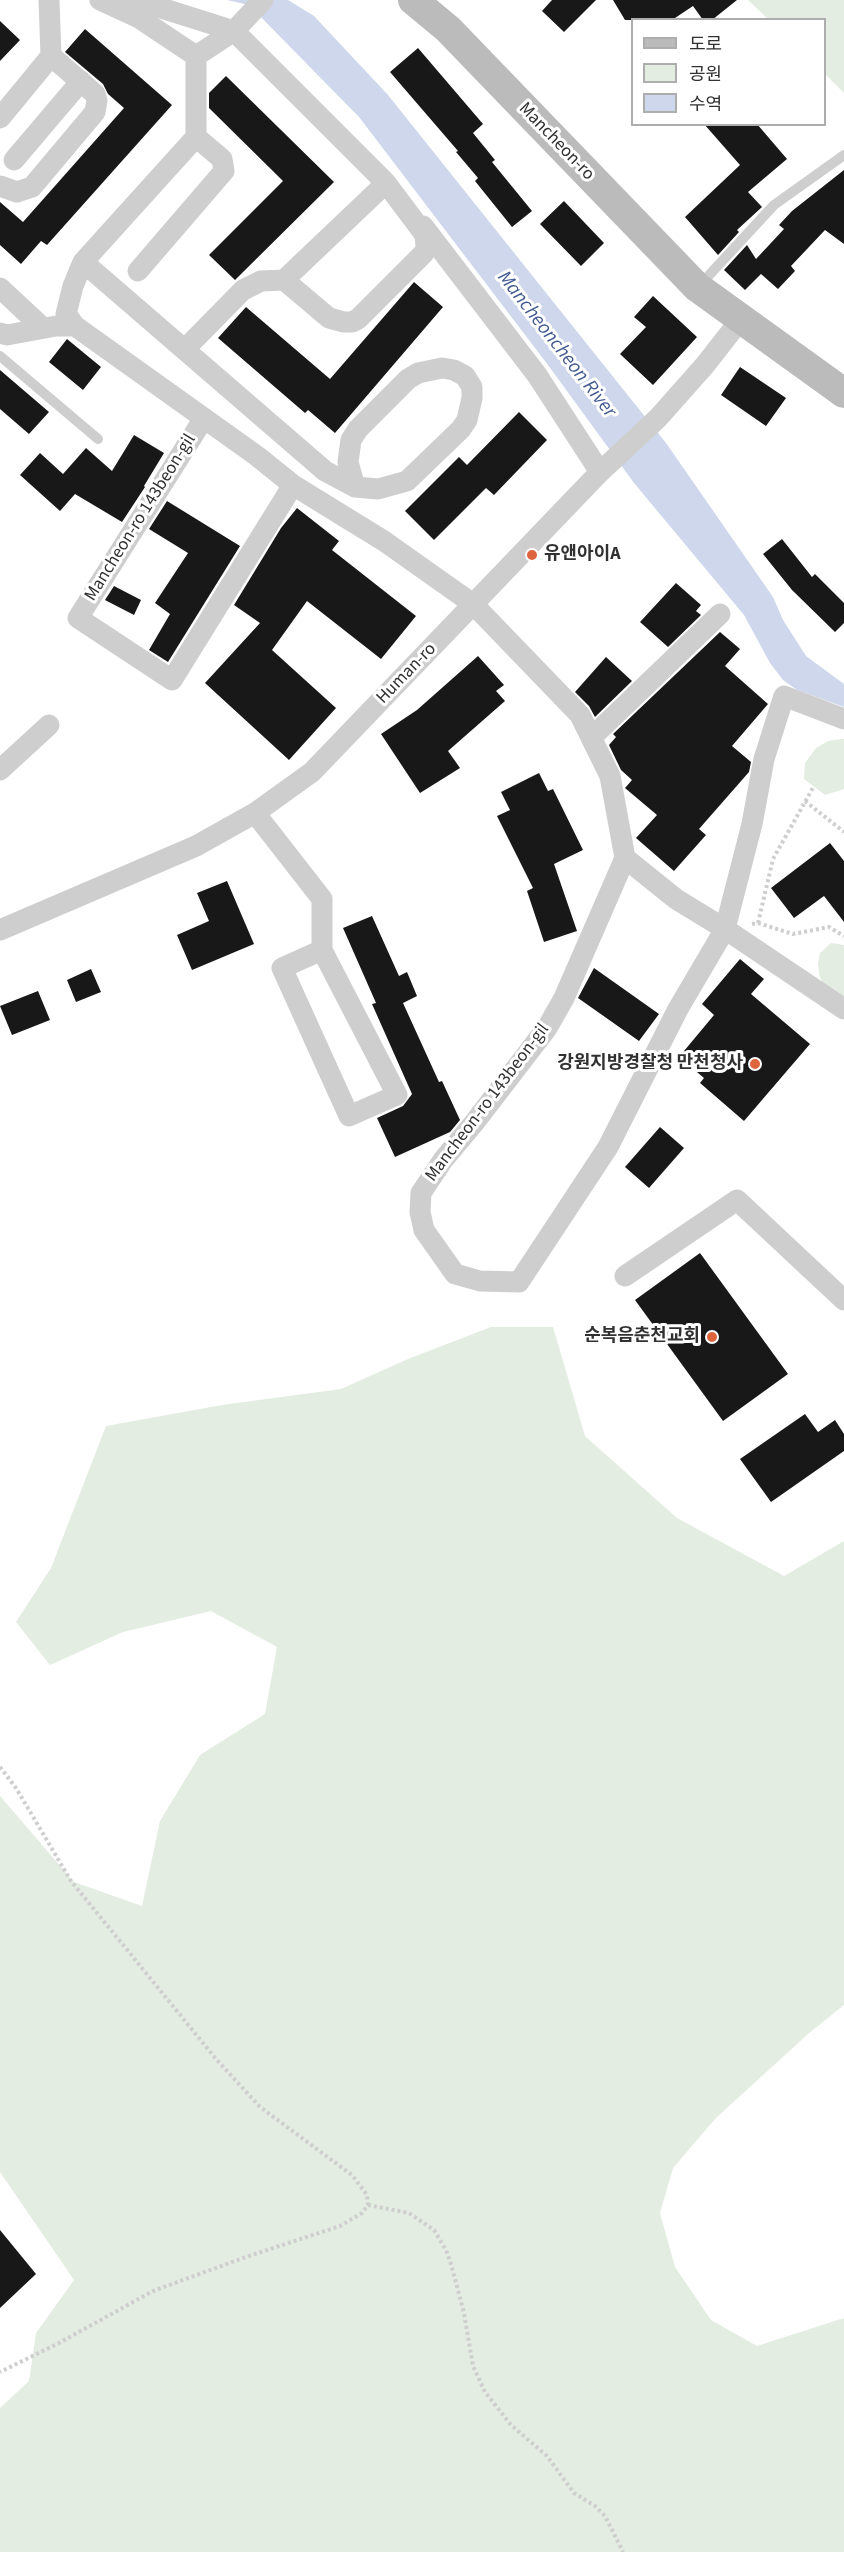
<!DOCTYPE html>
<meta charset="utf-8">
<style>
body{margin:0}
#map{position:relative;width:844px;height:2552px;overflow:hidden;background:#fff;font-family:"Source Sans 3","Noto Sans KR",sans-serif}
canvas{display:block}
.legend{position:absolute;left:631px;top:18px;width:195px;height:108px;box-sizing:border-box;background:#fff;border:2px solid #adadad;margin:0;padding:8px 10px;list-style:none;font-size:18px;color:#313131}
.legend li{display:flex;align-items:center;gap:12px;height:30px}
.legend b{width:30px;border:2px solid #adadad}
</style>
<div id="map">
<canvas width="844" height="2552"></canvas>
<ul class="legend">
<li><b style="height:8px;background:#bbb"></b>도로</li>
<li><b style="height:16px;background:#e3ede1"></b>공원</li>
<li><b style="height:16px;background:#ced7ec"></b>수역</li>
</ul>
</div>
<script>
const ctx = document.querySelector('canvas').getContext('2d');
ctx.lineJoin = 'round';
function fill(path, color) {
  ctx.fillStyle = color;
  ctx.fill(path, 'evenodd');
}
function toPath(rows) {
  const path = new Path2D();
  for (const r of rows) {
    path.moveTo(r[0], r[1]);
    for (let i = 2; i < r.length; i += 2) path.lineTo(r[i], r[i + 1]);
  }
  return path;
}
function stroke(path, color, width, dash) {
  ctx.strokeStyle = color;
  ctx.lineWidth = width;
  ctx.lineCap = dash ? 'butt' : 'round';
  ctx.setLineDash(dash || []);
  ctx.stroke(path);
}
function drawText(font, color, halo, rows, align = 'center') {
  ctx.font = font + ' "Source Sans 3","Noto Sans KR",sans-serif';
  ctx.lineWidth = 6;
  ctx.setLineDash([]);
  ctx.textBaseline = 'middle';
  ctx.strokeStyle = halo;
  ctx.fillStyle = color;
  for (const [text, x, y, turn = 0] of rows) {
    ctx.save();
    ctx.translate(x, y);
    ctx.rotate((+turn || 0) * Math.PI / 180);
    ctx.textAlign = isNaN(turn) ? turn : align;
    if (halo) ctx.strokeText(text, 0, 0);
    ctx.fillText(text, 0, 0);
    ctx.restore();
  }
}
fill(toPath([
 [748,0,844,0,844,93,825,74,824,20,768,19],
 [841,739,844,739,844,789,825,795,804,779,805,763,816,748,828,741],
 [831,943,844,945,844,1001,823,984,819,974,818,963,820,953],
 [491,1327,553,1327,585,1436,677,1518,784,1576,844,1541,844,2005,808,2034,716,2118,673,2168,660,2213,675,2267,711,2320,757,2346,844,2318,844,2552,0,2552,0,2408,29,2381,36,2333,74,2280,0,2172,0,1796,74,1882,142,1906,160,1821,200,1755,265,1714,277,1647,211,1611,123,1632,50,1665,16,1622,51,1568,106,1426,222,1405,341,1389,408,1359]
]), '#e3ede1');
fill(toPath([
 [227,0,288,0,314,16,388,95,666,443,773,597,783,620,806,656,844,684,844,707,797,690,783,680,770,663,744,615,634,483,548,365,359,117,249,5]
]), '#ced7ec');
fill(toPath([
 [552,0,596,0,564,32,542,11],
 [613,0,737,0,712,20,703,20,693,6,672,20,625,20],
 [0,21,20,40,0,61],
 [85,29,172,105,47,245,41,241,21,264,0,245,0,202,23,222,124,108,108,94,103,84,65,52],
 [418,48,483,124,473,133,495,160,492,162,532,211,512,227,475,181,478,178,456,152,458,151,390,72],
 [226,76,334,182,235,280,209,255,283,181,209,108,209,93],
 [704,124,757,124,787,159,748,192,762,207,737,230,739,232,718,255,685,217,740,165],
 [844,170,844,244,825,230,791,266,795,271,778,289,761,274,745,290,724,270,747,245,756,259,784,229,779,225,792,211],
 [564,201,604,243,581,266,540,224],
 [414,282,443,307,335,433,308,410,305,413,218,338,246,307,330,379],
 [653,296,697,337,653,385,620,354,646,327,634,317],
 [67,339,101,367,83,390,49,362],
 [740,367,786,398,766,426,721,395],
 [0,370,49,412,29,434,0,409],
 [519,412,547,440,494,495,486,488,434,540,405,511,459,457,467,465],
 [134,435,164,453,144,486,145,487,122,522,75,494,60,511,20,475,40,453,63,474,86,448,112,471],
 [167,501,240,546,168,662,149,650,170,614,155,603,188,553,149,529],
 [297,508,339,541,332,550,416,616,381,659,307,601,272,650,336,708,289,760,205,683,260,623,234,605,281,528],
 [782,539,812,577,815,574,844,603,844,623,835,632,792,590,763,554],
 [676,583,701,605,696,611,701,615,668,647,640,622],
 [114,586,141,600,134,615,105,600],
 [720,632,740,649,725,666,768,704,732,746,751,762,749,772,699,829,706,835,674,871,636,838,657,815,625,788,632,780,621,770,609,745,616,737,613,734],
 [478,656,504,685,496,691,505,701,448,751,460,768,420,793,381,734,417,710],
 [606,657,632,681,595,717,589,706,575,692],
 [539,773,548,791,553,789,583,850,554,864,577,931,544,942,527,891,533,888,497,816,510,810,501,792],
 [830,843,844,861,844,922,824,896,794,918,771,888],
 [227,881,254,944,192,970,177,935,209,921,197,893],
 [372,916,399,976,407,972,417,996,403,1003,439,1082,442,1081,460,1120,450,1132,395,1157,377,1118,403,1106,412,1094,372,1004,376,1003,343,928],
 [740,959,764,979,751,994,810,1044,744,1121,700,1083,704,1078,679,1057,714,1015,702,1004],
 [594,968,659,1014,639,1041,578,998],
 [91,969,101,992,76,1002,67,980],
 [38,991,50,1020,12,1035,0,1006],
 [660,1127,684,1148,649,1188,625,1167],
 [700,1253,788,1374,723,1421,635,1300],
 [805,1414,818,1432,835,1420,844,1434,844,1451,771,1502,740,1459],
 [0,2230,36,2274,0,2308]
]), '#181818');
stroke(toPath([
 [805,801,844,832],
 [758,923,793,934,829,927,844,936],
 [752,924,758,923,773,859,814,786],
 [0,1767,16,1788,71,1881,216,2059,260,2107,352,2175,367,2195,368,2205,362,2213,340,2226,243,2258,153,2291,59,2343,0,2372],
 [368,2205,409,2213,434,2230,446,2250,451,2264,464,2313,473,2366,485,2392,511,2425,547,2456,574,2493,595,2506,605,2516,623,2552]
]), '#cecece', 4, [3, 3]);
stroke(toPath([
 [700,285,774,205,844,155],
 [0,356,98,439]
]), '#cecece', 10);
stroke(toPath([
 [100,0,139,18,196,56],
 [115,0,158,7,234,31,386,183,425,235,426,247,424,253,358,319,352,322,344,322,329,318,284,280],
 [0,118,51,56,49,0],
 [14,160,81,81],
 [0,186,17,192,32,187,95,112,97,100,95,94,51,56],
 [423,226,537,375,600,472],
 [83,262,325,471,355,487,378,489,407,481,461,429,467,420,472,398,472,387,465,376,454,370,442,368,418,373,408,379,358,429,351,440,348,462,355,487],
 [138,271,224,171,222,159,196,137,196,56,234,31,263,0],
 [0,288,43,328],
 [75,326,66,314,73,286,83,262,196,137],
 [0,333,7,335,56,326,75,326,257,456,293,485,384,541,473,604,580,715,610,776,625,858,676,899,725,929,844,1009],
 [185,349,243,290,261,281,284,280,386,183],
 [204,418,78,618,172,680,293,485],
 [591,738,720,614],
 [0,770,49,725],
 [255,813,322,899,322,950,282,968,349,1116,397,1095,322,950],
 [625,858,564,998,547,1028,474,1123,443,1160,421,1193,420,1212,424,1230,455,1274,480,1281,519,1282,608,1147,678,1009,725,929,752,824,764,759,784,696,844,719],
 [0,930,196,846,255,813,312,772,600,472,658,418,705,365,741,319],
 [625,1276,737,1200,844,1300]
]), '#cecece', 21);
stroke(toPath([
 [413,0,448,29,697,287,844,393]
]), '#bbb', 30);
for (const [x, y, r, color] of [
 [532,555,6,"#de643e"],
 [755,1064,6,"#de643e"],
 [712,1337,6,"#de643e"]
]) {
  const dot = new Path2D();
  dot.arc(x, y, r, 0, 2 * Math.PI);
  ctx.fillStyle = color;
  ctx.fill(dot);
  stroke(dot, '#fff', 2);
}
drawText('18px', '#313131', '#fff', [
 ["Mancheon-ro",556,142,46],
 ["Mancheon-ro 143beon-gil",141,518,-58],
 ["Human-ro",407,674,-46],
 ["Mancheon-ro 143beon-gil",488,1103,-53]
]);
drawText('bold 18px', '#313131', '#fff', [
 ["유앤아이A",544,555,"left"],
 ["강원지방경찰청 만천청사",743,1064],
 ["순복음춘천교회",700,1337]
], 'right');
drawText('italic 20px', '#425a91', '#fff', [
 ["Mancheoncheon River",556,345,52]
]);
</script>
